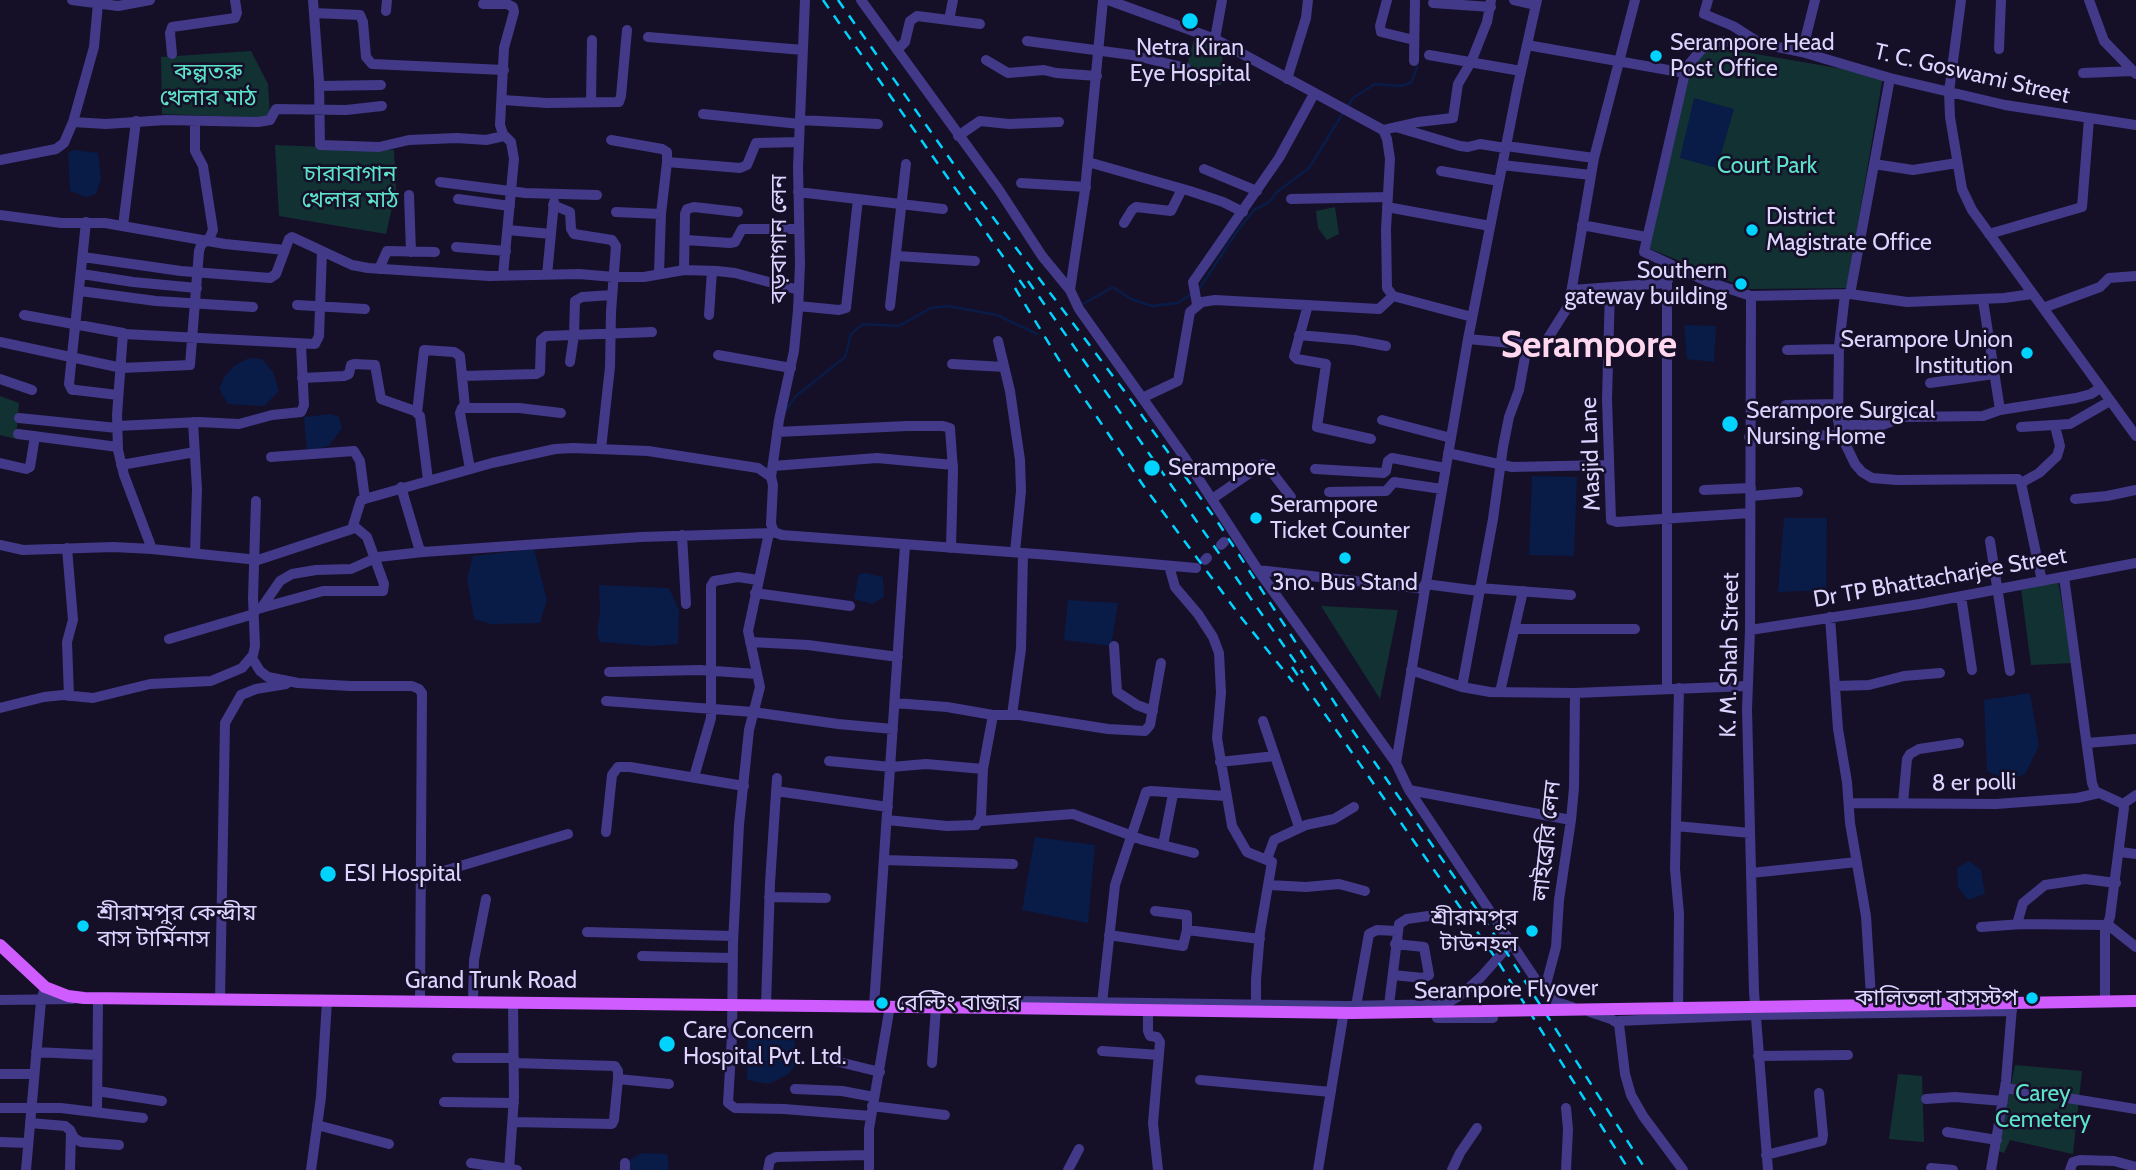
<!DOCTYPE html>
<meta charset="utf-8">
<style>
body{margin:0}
canvas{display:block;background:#150f28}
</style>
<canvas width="2136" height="1170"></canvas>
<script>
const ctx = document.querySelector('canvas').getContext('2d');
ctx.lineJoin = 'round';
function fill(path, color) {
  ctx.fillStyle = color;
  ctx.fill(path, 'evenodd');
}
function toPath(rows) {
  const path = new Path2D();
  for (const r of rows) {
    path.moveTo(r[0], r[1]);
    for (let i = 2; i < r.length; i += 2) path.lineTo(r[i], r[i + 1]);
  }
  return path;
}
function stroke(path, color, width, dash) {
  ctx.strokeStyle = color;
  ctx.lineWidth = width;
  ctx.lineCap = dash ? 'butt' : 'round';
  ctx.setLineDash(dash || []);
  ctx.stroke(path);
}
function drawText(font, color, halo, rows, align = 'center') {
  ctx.font = font + ' Cabin,"Noto Sans Bengali",sans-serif';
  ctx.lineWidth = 5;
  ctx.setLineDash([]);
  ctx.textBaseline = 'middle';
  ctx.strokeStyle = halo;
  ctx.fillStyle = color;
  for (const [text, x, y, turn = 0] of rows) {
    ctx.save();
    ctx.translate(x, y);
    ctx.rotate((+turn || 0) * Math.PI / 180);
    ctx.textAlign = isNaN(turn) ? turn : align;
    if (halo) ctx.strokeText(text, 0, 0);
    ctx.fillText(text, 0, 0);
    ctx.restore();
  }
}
fill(toPath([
 [1196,32,1223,50,1221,85,1189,82,1187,65],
 [1716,47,1883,76,1847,288,1748,289,1648,248,1666,170,1684,63],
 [251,51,268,84,270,118,162,114,161,57],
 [275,145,394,150,396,190,386,234,279,216],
 [1335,207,1339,234,1327,240,1318,228,1316,211],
 [0,396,19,403,16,439,0,435],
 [2058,582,2073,663,2031,665,2021,589],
 [1321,606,1398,610,1380,699],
 [2015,1065,2082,1071,2073,1154,2010,1140,2004,1153,1998,1151],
 [1898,1074,1922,1076,1924,1142,1889,1139]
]), '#123132');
fill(toPath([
 [1694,98,1734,109,1717,168,1680,158],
 [73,150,98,153,101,179,96,194,86,197,70,191,68,153],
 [1684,325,1716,326,1714,362,1687,359],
 [249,358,262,359,273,372,279,391,264,406,228,404,219,389,225,376,234,366],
 [331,414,339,417,342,428,329,446,307,451,304,417],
 [1532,476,1577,477,1574,556,1529,555],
 [1784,518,1827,518,1826,590,1778,592],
 [534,549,547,600,540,623,491,624,474,619,467,579,473,556],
 [866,573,883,577,884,597,872,604,854,599,859,574],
 [599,585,669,588,679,610,678,644,650,646,600,642,597,634,600,612],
 [1068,600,1118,603,1111,646,1064,640],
 [2030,693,2039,746,2025,774,2013,779,2001,777,1987,771,1984,700],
 [1035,837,1095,845,1088,923,1022,910],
 [1969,861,1981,870,1985,894,1968,900,1958,887,1957,868],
 [772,1027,795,1034,794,1067,787,1075,769,1084,747,1080,748,1034],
 [642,1153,667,1154,669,1170,631,1170,627,1161]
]), '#091b47');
stroke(toPath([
 [1347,108,1353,98,1375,84,1400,86,1411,83,1417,68,1417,61],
 [1199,289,1238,230,1255,209,1268,203,1277,192,1309,168,1343,113],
 [1083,304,1113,287,1131,299,1152,306,1178,303,1193,293],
 [786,410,796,396,845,357,851,334,863,324,899,326,931,308,948,306,997,315,1037,334]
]), '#091b47', 2.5);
stroke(toPath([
 [72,0,118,6,150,0],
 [313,0,319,81,320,145,379,147,409,140,457,138,486,140,504,136],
 [861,0,999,190,1042,256,1070,290],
 [1103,0,1085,190,1070,290,1079,309,1185,458,1258,570,1425,589,1468,339,1518,85,1537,0],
 [1108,0,1215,39,1222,0],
 [1387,0,1380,26,1381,32,1414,40],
 [1514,0,1536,5],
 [1708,0,1704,14,1733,26,1758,42],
 [1961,0,1949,92,1950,117,1962,189,1972,210,2136,436],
 [2089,0,2104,41,2136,74],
 [1433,3,1491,7],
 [483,4,507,4,513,7,514,12,504,48,500,125,503,134,511,142,514,159,503,275],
 [386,11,387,0],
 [314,13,360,15,363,22,366,57,372,64,504,70],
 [949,20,953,0],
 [648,37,803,50],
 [1215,39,1383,130,1387,139,1390,159,1386,229,1387,288,1393,296,1472,317],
 [1027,41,1132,55,1186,68],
 [1527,45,1685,73],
 [1999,49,2001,0],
 [897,50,905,42,910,21,917,16,980,24],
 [1802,52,1815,0],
 [172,54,170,33,172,27,235,18,237,13,235,0],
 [1429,55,1521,71],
 [986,60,1008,73,1044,70,1056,73,1097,76],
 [1414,61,1415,0],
 [2083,73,2133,71],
 [1890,78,1850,294,1751,296,1706,281,1644,252,1685,73,1690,63,1701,50,1720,41,1758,43,1802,52,1890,78,2005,105,2136,125],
 [1287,79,1306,18,1308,0],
 [319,86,381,85],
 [503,100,547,103,619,102,621,96,627,30],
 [591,102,592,40],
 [703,114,800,124],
 [800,120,878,124],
 [73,122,106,124,166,120,258,122,270,120,276,109,346,110,382,106],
 [1396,127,1460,146,1468,147,1480,144,1505,148],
 [1383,130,1418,122,1453,118,1458,84,1471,62,1487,22,1491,0],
 [958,136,980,121,1009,124,1059,122],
 [611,140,662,149,667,152,667,162,740,168,747,165,756,143,799,142],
 [1506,146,1594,158],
 [0,160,56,149,64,143,73,122,94,47,98,3],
 [1088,162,1190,191,1223,202,1243,212],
 [1874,164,1913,170,1957,163],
 [1502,165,1591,175],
 [1204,169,1257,191],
 [1441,171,1499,181],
 [440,182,525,193,597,195],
 [1021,183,1086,187],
 [798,192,943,209],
 [409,195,411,252],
 [458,199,510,206],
 [1291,199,1388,197],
 [553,205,570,212,571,229,574,234,612,240,616,246,611,312,610,367,601,449],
 [1387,207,1490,226],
 [616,212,661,214],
 [0,215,61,223,105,223,225,244,285,250],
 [86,222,69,384,72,390,76,390,118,395],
 [1124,223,1132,210,1136,207,1171,211,1182,189],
 [1582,225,1646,237],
 [123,226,136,121],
 [508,230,551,234],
 [1989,234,2082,207,2089,119],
 [686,240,730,243,735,242,742,229,799,229],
 [456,247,506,251],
 [897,256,975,261],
 [83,257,181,271,270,278,276,274,289,239,292,237,352,265,368,268,489,276,579,274,614,277,644,277,684,270,717,271,735,273,799,290],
 [379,269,387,251,435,252],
 [684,270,685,214,687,209,694,207,738,212],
 [659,273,661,214,667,162],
 [82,274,133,282,197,288],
 [547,275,554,202],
 [1610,289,1607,399,1611,520,1617,522,1750,513],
 [1572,290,1667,283],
 [80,291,156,301,253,307],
 [1845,294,1839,346,1838,420,1841,435,1855,464,1862,472,1872,478,1897,480,2018,479,2021,483,2042,581],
 [1850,294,1907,302,2004,298,2032,294],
 [1751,296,1750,630,1747,709,1754,992,1768,1170],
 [1983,300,2000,410],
 [1197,304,1193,282,1279,158,1314,94],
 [297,305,365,309],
 [1308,305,1294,356,1297,359,1326,364,1317,427,1371,439],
 [798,306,839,310,846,308,858,199],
 [890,306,906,164],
 [2043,308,2100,287,2109,278,2136,276],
 [24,315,123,333,117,415,118,450,124,475,152,549],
 [709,315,712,271],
 [124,334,315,344,319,336,322,251],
 [1299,335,1354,340,1386,346],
 [1468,339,1543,346,1569,305,1594,158,1635,0],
 [998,341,1010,391,1020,460,1021,491,1015,552],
 [0,342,122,368,190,365,199,251,201,245,210,237,213,230,203,166,195,151,195,121],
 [1787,350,1838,349],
 [718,355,791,368],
 [570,362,574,335,575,301,582,297,612,295],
 [952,364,1004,367],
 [462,376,536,374,540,372,541,340,546,336,652,332],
 [302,378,344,376,349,374,351,365,354,364,375,365,381,399,415,411,420,416,428,480],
 [0,379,32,390],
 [1930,383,1994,374],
 [1142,398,1178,381,1190,312,1202,302,1215,300,1379,309,1393,296],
 [1786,405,1838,404],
 [417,413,424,350,454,352,460,356,465,407],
 [19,418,117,428],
 [1382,420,1451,438],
 [193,422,197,489,195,553],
 [1839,425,1882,425,1904,417,1983,416,2000,410,2076,398,2091,394,2100,388],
 [117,426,199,422,239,424,272,415,301,412,304,405,301,345],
 [2021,427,2070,424,2110,401],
 [777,432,907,426,943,426,950,428,953,470,951,548],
 [18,434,118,447],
 [1749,437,1841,435],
 [1448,453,1512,467,1608,465],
 [271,457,354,451,360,461,365,499],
 [0,463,26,469,30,467,35,436],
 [121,465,195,452],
 [773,466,877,458,953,465],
 [470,469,460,413,462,408,519,408,561,413],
 [1315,469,1383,473,1386,471,1388,461,1392,458,1445,468],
 [771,477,779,420,794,351,798,310,800,264,798,167,805,0],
 [2021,483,2039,473,2057,456,2060,446,2055,426],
 [401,487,419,548,423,552,641,537,772,533],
 [1704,490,1751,488],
 [1329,492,1386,491,1394,482,1442,489],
 [1751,496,1798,492],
 [1212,499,1263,464,1267,466,1291,497],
 [2075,499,2107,496,2136,490],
 [769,533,748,631,760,687,749,730,739,825,733,943,732,1036,728,1103,735,1108,784,1109,871,1116],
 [682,535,686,604],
 [1990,541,2010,671],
 [0,545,23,550,113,547,152,549,258,560,352,529,361,500,492,463,555,449,573,448,648,451,758,468,771,477,773,485,771,524,774,532,782,535,1050,555,1196,568],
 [1221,545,1224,542],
 [67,548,73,620,67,642,69,696],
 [1205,560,1207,558],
 [1169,566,1175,587,1198,614,1213,637,1219,653,1221,693,1217,738,1232,826,1247,852,1272,862,1260,932,1256,980,1256,1005],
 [1258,570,1396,763],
 [1425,584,1479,591],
 [1479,588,1571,595],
 [1425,589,1396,763,1409,790,1544,992,1557,1002,1572,1007],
 [755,593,850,606],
 [1961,596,1972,670],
 [262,607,280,581,292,574,316,570,351,569,378,557,423,552],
 [254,610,323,591,383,591,384,584,367,537,354,526],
 [1830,617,1838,729,1847,782,1850,823,1866,916,1872,1013],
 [1515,629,1635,629],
 [1750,630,1920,604,2136,563],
 [169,639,254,614],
 [750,642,808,645,898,657],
 [1114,646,1117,692,1137,705,1153,711],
 [252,658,260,671,268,677,298,683,350,686,412,686,419,689,422,693,420,1001],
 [1411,670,1462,687,1490,692,1575,693,1747,686],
 [609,672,700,670,757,674],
 [1835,686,1869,685,1904,676,1940,673],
 [1462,687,1493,519,1503,447,1509,417,1519,390,1527,346],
 [1667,689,1667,283,1672,267],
 [1500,692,1523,591],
 [606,701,753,712,838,724,893,729],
 [895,703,947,707,993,715],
 [0,708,44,697,63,695,93,698,150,684,211,681,242,668,253,655,255,646,253,598,256,501],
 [1012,715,1021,649,1023,553],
 [1263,721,1299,827],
 [2087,743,2136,739],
 [829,761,891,767,926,764,983,769,993,715,1019,715,1108,729,1145,731,1150,725,1161,663],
 [1220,762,1275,756],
 [694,777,711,718,711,586,714,581,738,577,758,580],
 [1409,790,1571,820],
 [776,791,888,807],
 [1849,803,1996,804,2077,798,2099,793],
 [1903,803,1907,759,1910,754,1919,749,1959,743],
 [2123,804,2136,795],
 [887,820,947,826,976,825,981,816,983,769],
 [981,821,1073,814,1143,840,1194,853],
 [1676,826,1750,833],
 [606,832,612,775,618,767,630,767,744,786],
 [1163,845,1173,794],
 [2120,852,2136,854],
 [1267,859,1274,840,1306,825,1334,819,1354,807],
 [884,860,1013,864],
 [1751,873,1857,862],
 [420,878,568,834],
 [1269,885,1306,887,1339,884,1365,891],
 [769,897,826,898],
 [2017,924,2023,903,2045,885,2085,879,2116,883],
 [2107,924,2136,947],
 [2105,925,2105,1001],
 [1981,927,2022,924,2105,925,2108,923,2110,917,2124,808,2123,804,2095,791,2092,783,2064,577],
 [1187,930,1260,939],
 [587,932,733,936],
 [1109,935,1183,946,1187,930,1187,915,1155,911],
 [642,956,732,958],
 [1393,975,1423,978,1429,975,1424,947,1395,944],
 [1544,992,1556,947,1559,900,1571,820,1574,788,1575,693],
 [0,1000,73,999],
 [220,1000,225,723,241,695,256,689,286,684],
 [473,1002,474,960,486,899],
 [1102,1003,1115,885,1146,792,1151,791,1226,796],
 [766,1005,770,883,777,778],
 [1389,1005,1399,924,1407,919,1449,913],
 [874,1006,905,545],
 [1356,1006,1369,934,1377,930,1396,931],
 [1004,1007,1019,1001,1346,1006,1446,1004,1462,994,1481,977,1512,942],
 [1590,1012,1611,1019,1619,1024,1625,1074,1631,1095,1643,1116,1683,1170],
 [1678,1014,1679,914,1675,869,1679,688],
 [1148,1016,1148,1031,1150,1036,1157,1037,1160,1042,1153,1123,1158,1170],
 [1437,1018,1493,1018],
 [1618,1021,1755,1015,2012,1011],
 [1102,1051,1159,1055],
 [36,1052,97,1055],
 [1758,1056,1848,1055],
 [457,1058,514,1058],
 [827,1059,880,1072],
 [514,1063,615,1066,618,1071,618,1079],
 [932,1063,936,1007],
 [0,1074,34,1074],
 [1200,1080,1331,1092],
 [2005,1088,2136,1109],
 [795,1089,842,1091,874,1097],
 [97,1091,162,1101],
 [1926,1099,1955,1097,2003,1101],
 [444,1102,514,1103],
 [872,1106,945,1115],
 [0,1108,61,1108,143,1118],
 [97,1112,98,999],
 [513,1122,612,1124,614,1120,618,1079,669,1084],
 [30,1123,65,1126,70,1130,74,1138,81,1142,119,1145],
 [317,1125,389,1144],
 [1947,1132,1997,1140],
 [0,1142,28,1143],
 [1766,1155,1822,1141,1823,1135,1819,1093],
 [471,1163,517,1170],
 [1931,1168,1953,1170],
 [26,1170,41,1001,45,987],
 [70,1170,71,1132],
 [311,1170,321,1097,327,1001],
 [509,1170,514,1097,513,1002],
 [625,1170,625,1163],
 [768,1170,770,1160,776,1157,868,1155],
 [869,1170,869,1129,890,1006],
 [1068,1170,1079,1149],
 [1318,1170,1343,1017],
 [1452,1170,1460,1153,1477,1128],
 [1566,1170,1568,1129,1566,1108],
 [1991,1170,2006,1081,2012,1007],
 [2070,1170,2073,1162,2080,1160,2114,1161,2136,1167]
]), '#423988', 10);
stroke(toPath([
 [0,945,45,987,68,996,84,998,1001,1008],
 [2012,1003,2136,1001]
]), '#ce5cff', 12);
stroke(toPath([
 [823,0,1030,295],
 [838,0,967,183,1131,400,1219,524,1353,731,1505,950,1646,1170],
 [1028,281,1303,673],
 [1015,288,1067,373,1143,485,1240,616,1293,682],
 [1292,667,1497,960,1629,1170]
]), '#01d3ff', 2.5, [10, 9]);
stroke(toPath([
 [1001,1008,1352,1013,2012,1003]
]), '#ce5cff', 12);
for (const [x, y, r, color] of [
 [1190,21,9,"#01d3ff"],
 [1656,56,7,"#01d3ff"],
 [1752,230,7,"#01d3ff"],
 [1741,284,7,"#01d3ff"],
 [2027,353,7,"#01d3ff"],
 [1730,424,9,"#01d3ff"],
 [1152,468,9,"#01d3ff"],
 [1256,518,7,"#01d3ff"],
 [1345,558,7,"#01d3ff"],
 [328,874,9,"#01d3ff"],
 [83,926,7,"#01d3ff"],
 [1532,931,7,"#01d3ff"],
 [2032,998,7,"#01d3ff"],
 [882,1003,7,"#01d3ff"],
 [667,1044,9,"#01d3ff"]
]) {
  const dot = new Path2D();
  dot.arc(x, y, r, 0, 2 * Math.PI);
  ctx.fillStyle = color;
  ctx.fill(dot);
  stroke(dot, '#150f28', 2.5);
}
drawText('23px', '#ddd5ff', '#150f28', [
 ["Serampore Head",1670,43],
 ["Post Office",1670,69],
 ["Netra Kiran",1190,48,"center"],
 ["Eye Hospital",1190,74,"center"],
 ["District",1766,217],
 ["Magistrate Office",1766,243],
 ["Southern",1727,271,"right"],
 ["gateway building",1727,297,"right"],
 ["Serampore Union",2013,340,"right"],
 ["Institution",2013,366,"right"],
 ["Serampore Surgical",1746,411],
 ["Nursing Home",1746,437],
 ["Serampore",1168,468],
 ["Serampore",1270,505],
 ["Ticket Counter",1270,531],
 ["3no. Bus Stand",1345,583,"center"],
 ["ESI Hospital",344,874],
 ["শ্রীরামপুর কেন্দ্রীয়",97,913],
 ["বাস টার্মিনাস",97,939],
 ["শ্রীরামপুর",1518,918,"right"],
 ["টাউনহল",1518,944,"right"],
 ["কালিতলা বাসস্টপ",2018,998,"right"],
 ["বেল্টিং বাজার",896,1003],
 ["Care Concern",683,1031],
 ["Hospital Pvt. Ltd.",683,1057]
], 'left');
drawText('23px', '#5de3cb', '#150f28', [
 ["কল্পতরু",208,72],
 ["খেলার মাঠ",208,98],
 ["Court Park",1767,166],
 ["চারাবাগান",350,174],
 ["খেলার মাঠ",350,200],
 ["Carey",2043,1094],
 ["Cemetery",2043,1120]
]);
drawText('23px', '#ddd5ff', '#150f28', [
 ["T. C. Goswami Street",1972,74,13],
 ["বড়বাগান লেন",779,239,-90],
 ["Masjid Lane",1591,454,-92],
 ["Dr TP Bhattacharjee Street",1940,578,-10],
 ["K. M. Shah Street",1730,655,-89],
 ["8 er polli",1974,783,-1],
 ["লাইব্রেরি লেন",1547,841,-84],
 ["Grand Trunk Road",491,981],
 ["Serampore Flyover",1506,990,-1]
]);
drawText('bold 37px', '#ffd7ee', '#150f28', [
 ["Serampore",1589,346]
]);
</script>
